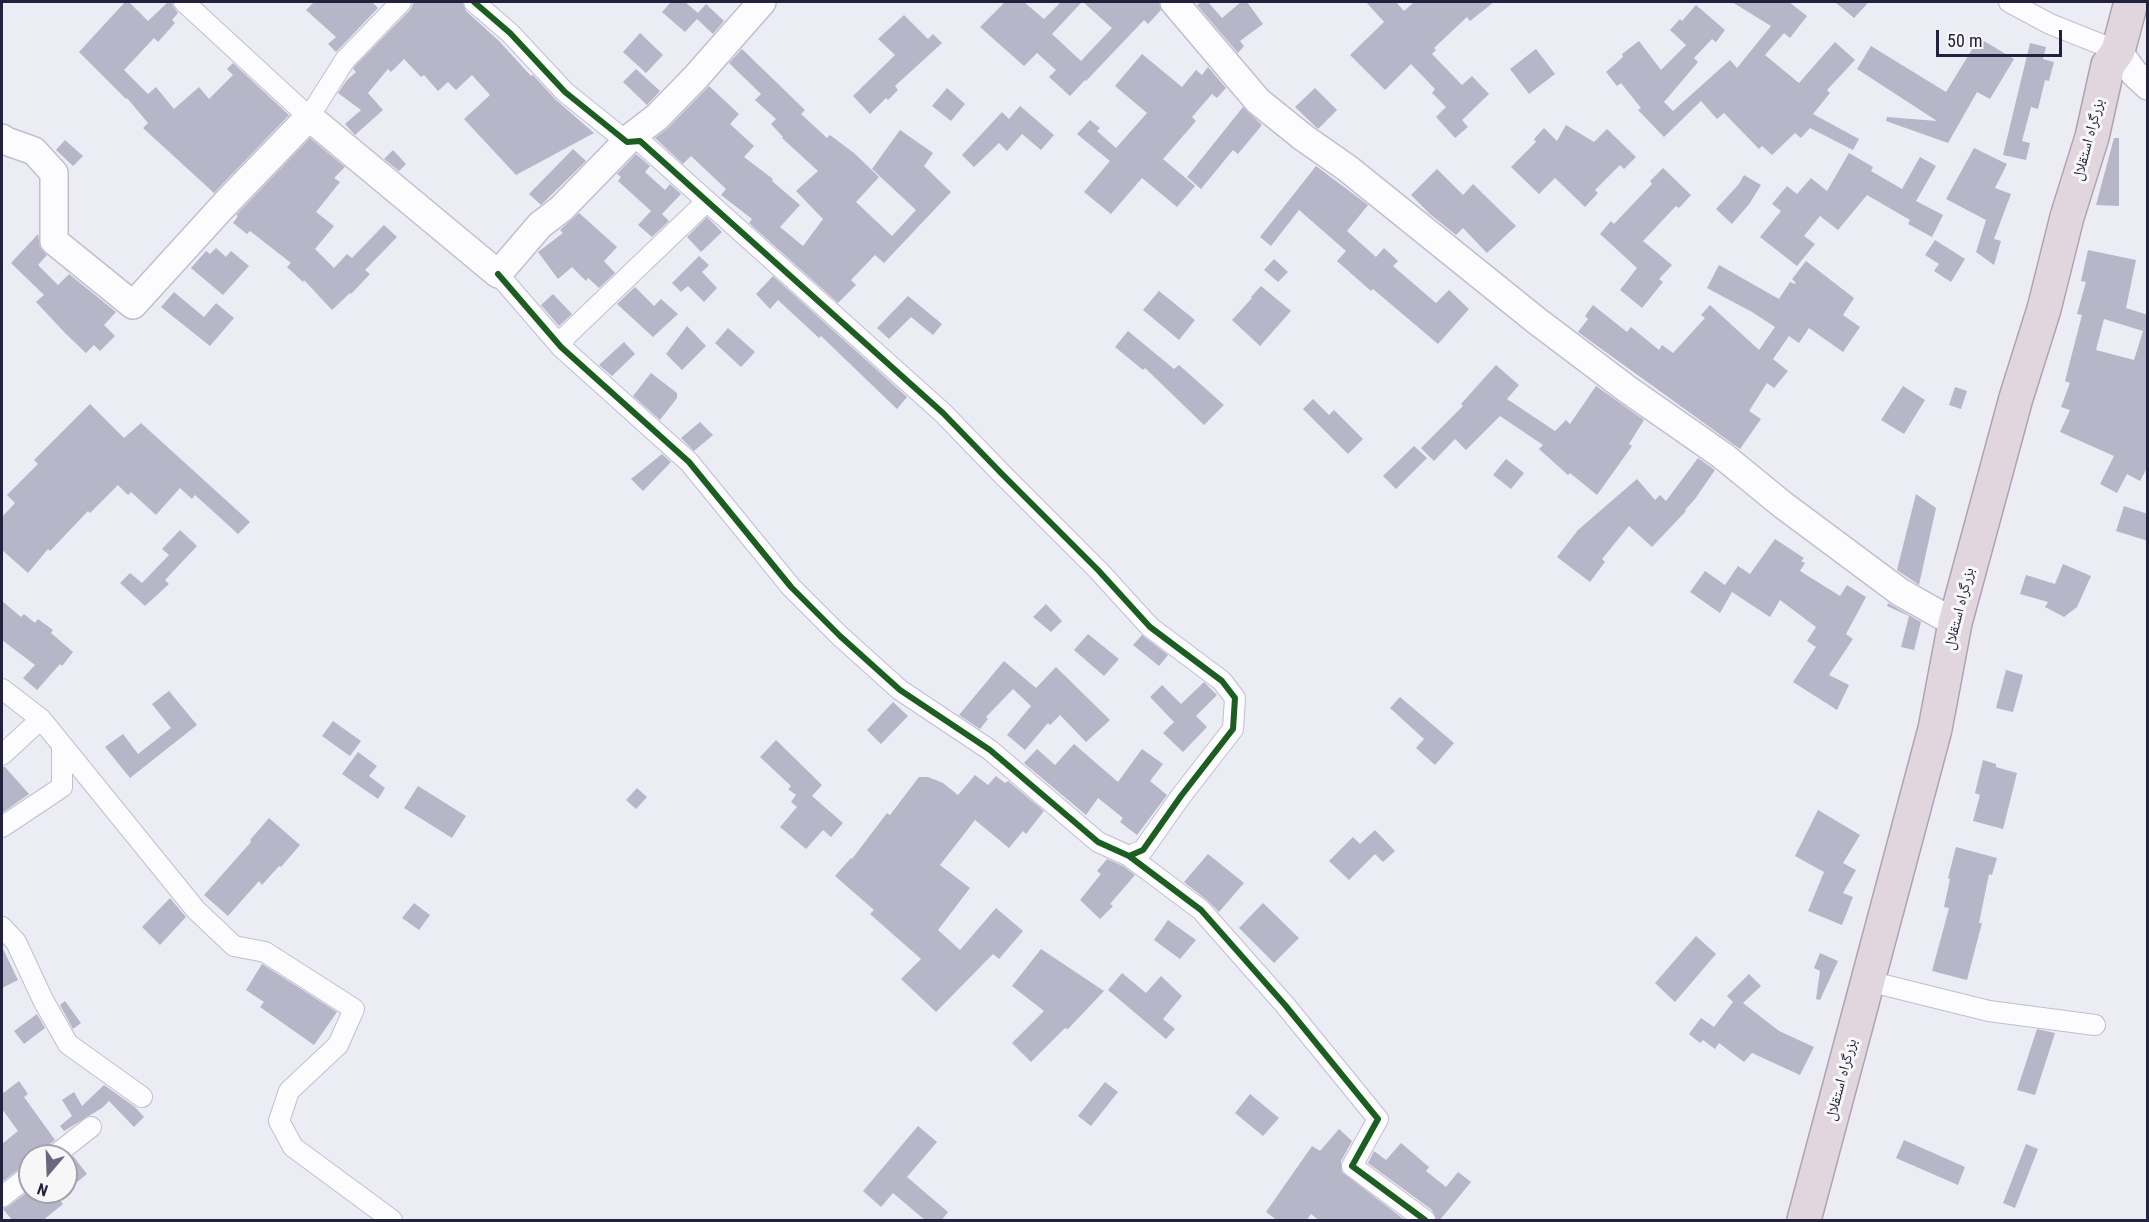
<!DOCTYPE html>
<meta charset="utf-8">
<style>
body{margin:0}
#map{position:relative;width:2149px;height:1222px;overflow:hidden;background:#ececf5;font-family:"Roboto Condensed",sans-serif}
canvas{display:block}
.frame{position:absolute;inset:0;border:3px solid #22213e;pointer-events:none}
.north{position:absolute;left:18px;top:1144px;width:60px;height:60px;box-sizing:border-box;background:#f7f7f7;border:2px solid #a2a1ad;border-radius:50%;rotate:199deg;font-size:16px;font-weight:700;line-height:24px;text-align:center;color:#22213e}
.north::after{content:'';display:block;margin:auto;width:21px;height:27px;background:#69687e;clip-path:polygon(50% 0,100% 100%,50% 72%,0 100%)}
.scale{position:absolute;left:1936px;top:30px;width:126px;height:27px;box-sizing:border-box;border:3px solid #22213e;border-top:0;padding-left:8px;font-size:18px;line-height:21px;white-space:nowrap;color:#22213e;-webkit-text-stroke:4px #f7f7f7;paint-order:stroke}
</style>
<div id="map">
<canvas width="2149" height="1222"></canvas>
<div class="frame"></div>
<div class="north">N</div>
<div class="scale">50 m</div>
</div>
<script>
const ctx = document.querySelector('canvas').getContext('2d');
ctx.lineJoin = 'round';
function fill(path, color) {
  ctx.fillStyle = color;
  ctx.fill(path, 'evenodd');
}
function toPath(rows) {
  const path = new Path2D();
  for (const r of rows) {
    path.moveTo(r[0], r[1]);
    for (let i = 2; i < r.length; i += 2) path.lineTo(r[i], r[i + 1]);
  }
  return path;
}
function stroke(path, color, width, dash) {
  ctx.strokeStyle = color;
  ctx.lineWidth = width;
  ctx.lineCap = dash ? 'butt' : 'round';
  ctx.setLineDash(dash || []);
  ctx.stroke(path);
}
function drawText(font, color, halo, rows, align = 'center') {
  ctx.font = font + ' "Roboto Condensed","Noto Naskh Arabic",sans-serif';
  ctx.lineWidth = 6;
  ctx.setLineDash([]);
  ctx.textBaseline = 'middle';
  ctx.strokeStyle = halo;
  ctx.fillStyle = color;
  for (const [text, x, y, turn = 0] of rows) {
    ctx.save();
    ctx.translate(x, y);
    ctx.rotate((+turn || 0) * Math.PI / 180);
    ctx.textAlign = isNaN(turn) ? turn : align;
    if (halo) ctx.strokeText(text, 0, 0);
    ctx.fillText(text, 0, 0);
    ctx.restore();
  }
}
fill(toPath([
 [125,2,129,2,148,21,168,2,172,2,173,6,178,13,172,20,175,23,158,42,154,38,124,70,148,94,156,87,174,109,199,87,209,99,233,75,227,69,233,63,289,115,214,193,143,128,148,123,127,98,126,99,79,52],
 [314,2,372,2,378,8,336,52,328,44,336,37,306,10],
 [414,2,462,2,466,11,499,41,531,76,533,75,556,100,594,133,516,175,464,119,490,95,472,75,456,90,448,82,438,91,424,75,421,77,404,59,391,72,388,69,368,93,383,110,355,135,345,124,361,110,338,93,347,80,356,72,353,69,354,67,410,10],
 [671,2,685,2,698,13,706,4,724,21,713,34,697,19,685,32,662,12],
 [1005,2,1024,2,1044,19,1061,2,1082,2,1052,34,1081,61,1112,28,1083,2,1159,2,1161,10,1148,24,1144,20,1086,81,1085,80,1070,96,1049,77,1056,70,1037,53,1024,66,980,27],
 [1201,2,1208,2,1222,18,1241,2,1247,2,1263,24,1240,41,1244,46,1238,53,1197,5],
 [1366,2,1396,2,1404,11,1414,2,1494,2,1470,21,1467,17,1434,48,1436,50,1432,54,1462,85,1472,76,1489,94,1462,120,1468,127,1455,138,1436,117,1446,107,1432,93,1435,89,1411,64,1385,90,1350,55,1384,22],
 [1732,2,1789,2,1807,16,1790,38,1784,33,1765,55,1799,83,1835,42,1855,60,1827,90,1830,93,1813,114,1859,139,1853,150,1810,128,1801,138,1795,133,1772,155,1762,146,1759,149,1724,113,1717,119,1701,101,1664,137,1638,110,1641,108,1621,83,1617,86,1606,72,1623,57,1622,54,1639,41,1661,70,1686,45,1670,30,1680,19,1682,21,1696,5,1725,30,1716,42,1712,39,1694,58,1698,62,1664,102,1673,111,1730,60,1737,68,1771,26],
 [1835,2,1869,2,1854,18],
 [904,15,928,39,933,34,942,43,895,86,898,90,888,100,886,98,870,114,853,96,895,55,878,39],
 [640,33,663,55,646,73,623,52],
 [1979,38,2014,59,1990,99,1977,92,1948,143,1886,121,1887,117,1937,121,1857,69,1871,46,1946,92],
 [2030,43,2046,47,2043,59,2054,62,2049,81,2045,80,2038,109,2031,107,2022,141,2030,143,2026,160,2003,155],
 [742,49,805,110,801,114,827,138,830,135,854,153,879,177,856,202,892,236,916,210,872,169,900,130,933,153,924,166,951,192,884,263,875,255,851,280,856,285,838,303,749,223,752,219,721,195,726,189,691,156,683,164,655,138,668,128,709,86,739,114,730,124,754,146,744,157,773,179,772,181,800,205,780,227,803,246,823,219,796,191,818,171,782,138,783,137,771,124,776,119,755,100,761,94,729,63],
 [1536,49,1555,74,1529,94,1510,69],
 [1142,54,1182,87,1196,70,1202,75,1208,67,1226,88,1217,98,1212,94,1192,117,1196,121,1163,159,1195,186,1177,207,1142,178,1111,214,1084,192,1110,161,1077,134,1090,120,1100,128,1097,131,1116,148,1147,113,1115,86],
 [636,69,660,91,647,105,623,82],
 [947,88,965,104,951,121,932,106],
 [1315,88,1337,110,1318,129,1295,107],
 [1020,106,1054,135,1041,150,1022,134,1007,151,999,143,974,167,962,155,1002,112,1009,119],
 [1243,107,1262,125,1238,154,1233,150,1201,189,1187,177],
 [1566,125,1594,142,1607,129,1636,157,1624,169,1620,165,1595,190,1598,193,1585,207,1555,178,1539,194,1511,167,1536,142,1534,139,1544,128,1557,141],
 [310,138,345,167,334,178,340,182,316,212,334,226,315,249,334,268,347,254,352,258,384,225,397,237,365,270,370,274,351,294,350,293,332,310,304,280,303,282,287,267,291,263,250,231,247,234,233,223,238,216,236,215],
 [2114,138,2119,138,2119,206,2096,205],
 [65,140,83,156,73,166,56,150],
 [1974,148,2007,164,1995,188,2011,194,1994,239,2001,241,1994,265,1976,252,1986,220,1946,199],
 [573,149,586,161,541,205,529,194],
 [393,150,406,164,399,171,384,159],
 [1849,153,1873,167,1871,171,1902,189,1920,157,1936,166,1916,201,1943,215,1932,237,1908,224,1910,220,1867,195,1838,230,1820,216,1804,236,1815,244,1797,266,1760,237,1781,211,1772,204,1787,186,1797,194,1811,178,1827,191],
 [636,154,650,166,645,172,665,190,670,184,681,194,662,214,669,221,652,237,638,225,651,211,618,181,621,177,617,174],
 [1316,166,1368,205,1347,231,1376,257,1384,248,1398,261,1393,266,1436,303,1449,290,1469,309,1438,344,1373,289,1371,291,1337,261,1346,251,1299,210,1271,246,1260,237],
 [1663,168,1691,195,1679,208,1676,206,1643,241,1672,265,1659,279,1663,282,1642,308,1620,290,1637,268,1600,234,1611,221,1614,224,1652,184,1650,181],
 [1437,169,1463,195,1473,184,1516,226,1487,253,1463,228,1456,235,1430,214,1411,195],
 [1744,175,1761,185,1750,203,1732,224,1716,209,1739,184],
 [579,213,617,247,604,261,615,273,599,288,588,278,586,281,572,267,558,279,538,252,563,233,560,230],
 [707,217,722,232,701,252,687,237],
 [38,234,40,247,47,255,38,265,58,285,69,274,116,312,104,325,115,336,100,351,94,345,86,353,66,334,36,302,44,295,11,263],
 [1935,240,1965,259,1951,282,1934,271,1939,264,1925,255],
 [216,248,226,257,231,251,249,266,223,295,191,268,206,251,210,254],
 [2088,250,2136,260,2126,308,2148,315,2148,466,2140,481,2127,474,2117,493,2100,484,2114,456,2060,432,2070,410,2061,407,2070,383,2065,381,2082,315,2077,314,2086,282,2081,281],
 [2104,319,2143,331,2134,360,2096,350],
 [699,256,709,265,702,272,717,288,704,302,688,286,681,292,672,283],
 [1274,259,1288,272,1278,282,1264,270],
 [1806,261,1854,298,1843,315,1860,327,1843,352,1809,328,1799,343,1789,336,1773,359,1788,371,1774,388,1767,383,1749,411,1761,419,1740,449,1578,332,1588,319,1585,316,1593,305,1627,332,1631,327,1659,350,1662,345,1673,353,1705,318,1701,315,1710,305,1759,350,1775,327,1752,312,1707,288,1719,265,1779,299,1790,282,1795,284,1796,283,1792,279],
 [773,276,907,397,897,409,821,336,819,338,778,300,770,309,756,294],
 [1261,286,1291,311,1260,346,1232,320,1252,298,1251,297],
 [635,287,654,306,661,299,678,314,653,337,617,304],
 [1159,291,1195,320,1179,340,1143,310],
 [174,292,204,317,216,303,234,318,210,346,161,307],
 [553,294,572,314,559,326,541,305],
 [908,296,942,324,933,335,911,317,889,339,877,328],
 [687,326,706,346,682,370,666,354],
 [728,328,755,352,741,367,715,343],
 [1128,331,1174,369,1179,365,1224,405,1204,425,1145,368,1143,370,1115,347],
 [624,342,635,354,612,376,599,365],
 [1496,365,1519,385,1507,399,1555,431,1566,420,1570,424,1596,386,1644,420,1629,444,1632,446,1597,495,1570,473,1568,475,1539,449,1543,445,1500,416,1466,450,1455,439,1434,461,1421,448,1463,406,1461,404],
 [651,373,677,393,677,398,660,420,633,396],
 [1903,386,1925,400,1904,434,1881,420],
 [1955,387,1967,391,1961,409,1949,405],
 [1313,399,1329,415,1334,410,1363,439,1348,454,1303,409],
 [90,404,124,438,141,423,250,522,238,534,195,495,192,499,180,488,156,515,131,492,128,495,118,485,90,513,88,511,50,551,48,549,28,573,2,550,2,517,15,503,7,495,38,464,34,460],
 [700,422,713,435,694,451,681,438],
 [1414,446,1427,458,1396,489,1383,476],
 [662,454,671,462,643,491,631,479],
 [1698,458,1715,470,1695,499,1685,510,1686,511,1652,547,1629,526,1602,559,1605,562,1590,582,1557,557,1578,530,1637,479,1655,500,1660,495,1666,501],
 [1506,459,1524,473,1511,489,1493,475],
 [1916,494,1936,508,1919,585,1897,570],
 [2124,506,2148,514,2148,541,2116,531],
 [180,530,197,546,165,580,169,584,145,606,120,583,130,573,142,583,169,555,162,549],
 [1775,539,1804,558,1801,561,1805,563,1800,571,1840,596,1847,585,1866,597,1846,634,1853,639,1829,675,1849,685,1837,710,1793,682,1816,647,1807,641,1816,627,1780,600,1770,617,1732,592,1720,613,1690,592,1705,571,1725,585,1738,566,1750,574],
 [2063,564,2091,576,2077,607,2064,617,2045,607,2048,602,2020,594,2026,575,2055,584],
 [2,601,21,617,24,614,35,623,38,619,53,630,51,633,73,652,62,666,60,664,37,690,23,678,35,665,2,640],
 [1888,603,1921,622,1914,650,1901,647,1909,616,1887,606],
 [1046,604,1062,621,1051,632,1033,617],
 [1088,634,1119,659,1104,676,1074,650],
 [1142,635,1168,655,1159,666,1133,645],
 [1004,661,1036,688,1056,667,1110,720,1086,742,1060,715,1050,725,1048,723,1025,750,1007,735,1031,706,1013,689,986,717,988,719,980,729,959,715],
 [2006,670,2023,675,2013,712,1996,708],
 [1204,682,1217,695,1196,716,1207,727,1183,752,1163,733,1174,722,1150,697,1162,685,1181,704],
 [169,691,197,725,130,778,105,747,123,734,138,754,171,728,152,704],
 [1400,697,1454,743,1435,765,1416,748,1424,739,1390,708],
 [893,702,908,716,881,744,867,730],
 [333,721,361,741,350,756,322,736],
 [776,740,822,785,812,796,843,823,831,837,823,830,806,849,780,827,797,807,791,802,796,795,788,789,791,786,760,757],
 [1074,744,1118,782,1142,749,1163,764,1150,781,1167,795,1137,835,1120,822,1123,818,1098,798,1086,815,1024,763,1037,749,1055,765],
 [358,752,377,766,369,776,385,788,378,799,342,774],
 [1983,760,1996,764,1996,767,2017,773,2003,829,1973,821,1980,795,1975,793],
 [2,767,5,767,29,794,2,813],
 [975,775,988,785,996,776,1005,783,1008,781,1044,811,1026,834,1023,831,1009,848,975,820,940,865,970,888,938,930,960,950,996,908,1023,931,999,959,993,954,936,1012,901,979,921,959,870,914,874,910,835,876,851,858,852,859,887,813,890,815,919,777,928,777,943,783,958,795],
 [418,786,466,816,452,838,404,808],
 [637,788,647,797,636,809,626,800],
 [1818,810,1860,835,1843,863,1856,870,1843,893,1853,897,1842,925,1808,911,1824,872,1795,856],
 [269,818,300,845,281,867,279,866,262,885,259,881,228,916,204,895,251,842,250,840],
 [1375,830,1395,851,1383,862,1375,854,1349,880,1329,861,1353,837,1360,844],
 [1956,847,1997,858,1992,875,1989,874,1979,923,1982,923,1967,980,1932,971,1949,908,1944,907,1950,879,1948,878],
 [1208,854,1244,883,1219,912,1208,901,1184,882],
 [1107,859,1123,866,1135,875,1110,904,1113,906,1100,919,1080,900,1101,874,1097,871],
 [170,898,186,917,160,945,142,927],
 [414,903,430,915,419,930,402,918],
 [1263,903,1299,938,1274,963,1239,928],
 [1168,920,1196,940,1180,959,1154,940],
 [1696,936,1716,954,1675,1002,1655,983],
 [2,947,18,980,2,988],
 [1041,949,1104,991,1068,1029,1065,1028,1031,1062,1012,1043,1044,1011,1012,986],
 [1820,953,1838,961,1820,1000,1816,999,1820,971,1814,968],
 [262,964,337,1012,314,1045,260,1007,264,1002,246,990],
 [1122,973,1146,993,1161,976,1182,996,1163,1019,1175,1029,1166,1039,1108,990],
 [1749,974,1761,986,1743,1003,1779,1031,1814,1047,1800,1075,1752,1053,1744,1062,1719,1043,1715,1049,1703,1040,1700,1043,1689,1034,1701,1018,1714,1027,1733,1002,1727,996],
 [65,1001,81,1023,73,1029,60,1005],
 [37,1014,45,1028,24,1044,14,1031],
 [2037,1029,2055,1033,2035,1095,2017,1090],
 [19,1081,28,1094,24,1097,55,1140,46,1147,42,1156,30,1156,30,1163,23,1166,2,1182,2,1144,18,1131,2,1109,2,1094],
 [1105,1082,1118,1092,1091,1126,1078,1116],
 [104,1085,135,1107,144,1117,134,1127,109,1101,102,1108,64,1131,60,1126,72,1116,62,1100,74,1092,82,1106],
 [1250,1094,1279,1118,1263,1136,1235,1113],
 [918,1126,937,1142,907,1177,948,1212,941,1221,926,1221,893,1193,881,1207,863,1191],
 [1339,1129,1352,1141,1341,1161,1342,1172,1406,1221,1320,1221,1311,1214,1306,1221,1278,1221,1266,1212,1312,1146,1320,1151],
 [1904,1140,1965,1167,1958,1185,1896,1158],
 [1401,1143,1429,1167,1426,1171,1446,1187,1458,1172,1471,1182,1439,1221,1437,1221,1432,1210,1368,1163,1374,1151,1386,1160],
 [2026,1144,2038,1149,2015,1208,2003,1203],
 [73,1156,87,1174,66,1191,66,1162],
 [30,1190,30,1192,53,1192,63,1204,42,1221,13,1221,3,1209,9,1206]
]), '#b6b6c8');
const street = toPath([
 [184,2,309,117,345,60,401,2],
 [474,2,510,33,565,92,627,142,640,141,943,413,1002,474,1098,570,1150,627,1222,681,1235,698,1233,729,1181,796,1143,850,1129,856],
 [2009,2,2050,24,2118,51],
 [498,274,561,347,689,462,791,587,840,636,900,690,990,750,1098,842,1129,856,1201,910,1285,1005,1378,1119,1352,1166,1425,1220],
 [561,347,566,336,706,202],
 [2,689,41,719,196,910,234,946,265,952,354,1009,338,1045,289,1091,279,1121,293,1147,392,1220],
 [2,755,41,719],
 [2,827,62,787,62,746],
 [2,927,16,942,43,1000,68,1044,142,1097],
 [1868,981,1989,1011,2095,1025],
 [54,1156,91,1127],
 [2,1197,30,1175]
]);
const secondary = toPath([
 [1174,2,1258,101,1304,138,1347,168,1537,321,1627,389,1723,456,1783,505,1900,592,1955,623],
 [2118,51,2134,73,2148,86],
 [2,138,6,141,34,151,54,173,54,241,133,305,225,204,309,117,498,274,540,225,561,209,631,137,657,117,696,77,762,2]
]);
const highway = toPath([
 [1804,1220,1935,729,1955,623,2016,398,2044,309,2067,217,2092,137,2108,65,2118,51,2131,2]
]);
stroke(street, '#bfbfd1', 22);
stroke(secondary, '#bfbfd1', 30);
stroke(highway, '#b0a3b1', 36);
stroke(street, '#fcfcfe', 20);
stroke(secondary, '#fcfcfe', 27);
stroke(highway, '#e1d6de', 33);
stroke(toPath([
 [474,2,510,33,565,92,627,142,640,141,943,413,1002,474,1098,570,1150,627,1222,681,1235,698,1233,729,1181,796,1143,850,1129,856],
 [498,274,561,347,689,462,791,587,840,636,900,690,990,750,1098,842,1129,856,1201,910,1285,1005,1378,1119,1352,1166,1425,1220]
]), '#1b5e20', 6);
drawText('15px', '#22213e', '#f7f7f7', [
 ["بزرگراه استقلال",2089,140,-75],
 ["بزرگراه استقلال",1960,609,-76],
 ["بزرگراه استقلال",1842,1080,-75]
]);
</script>
